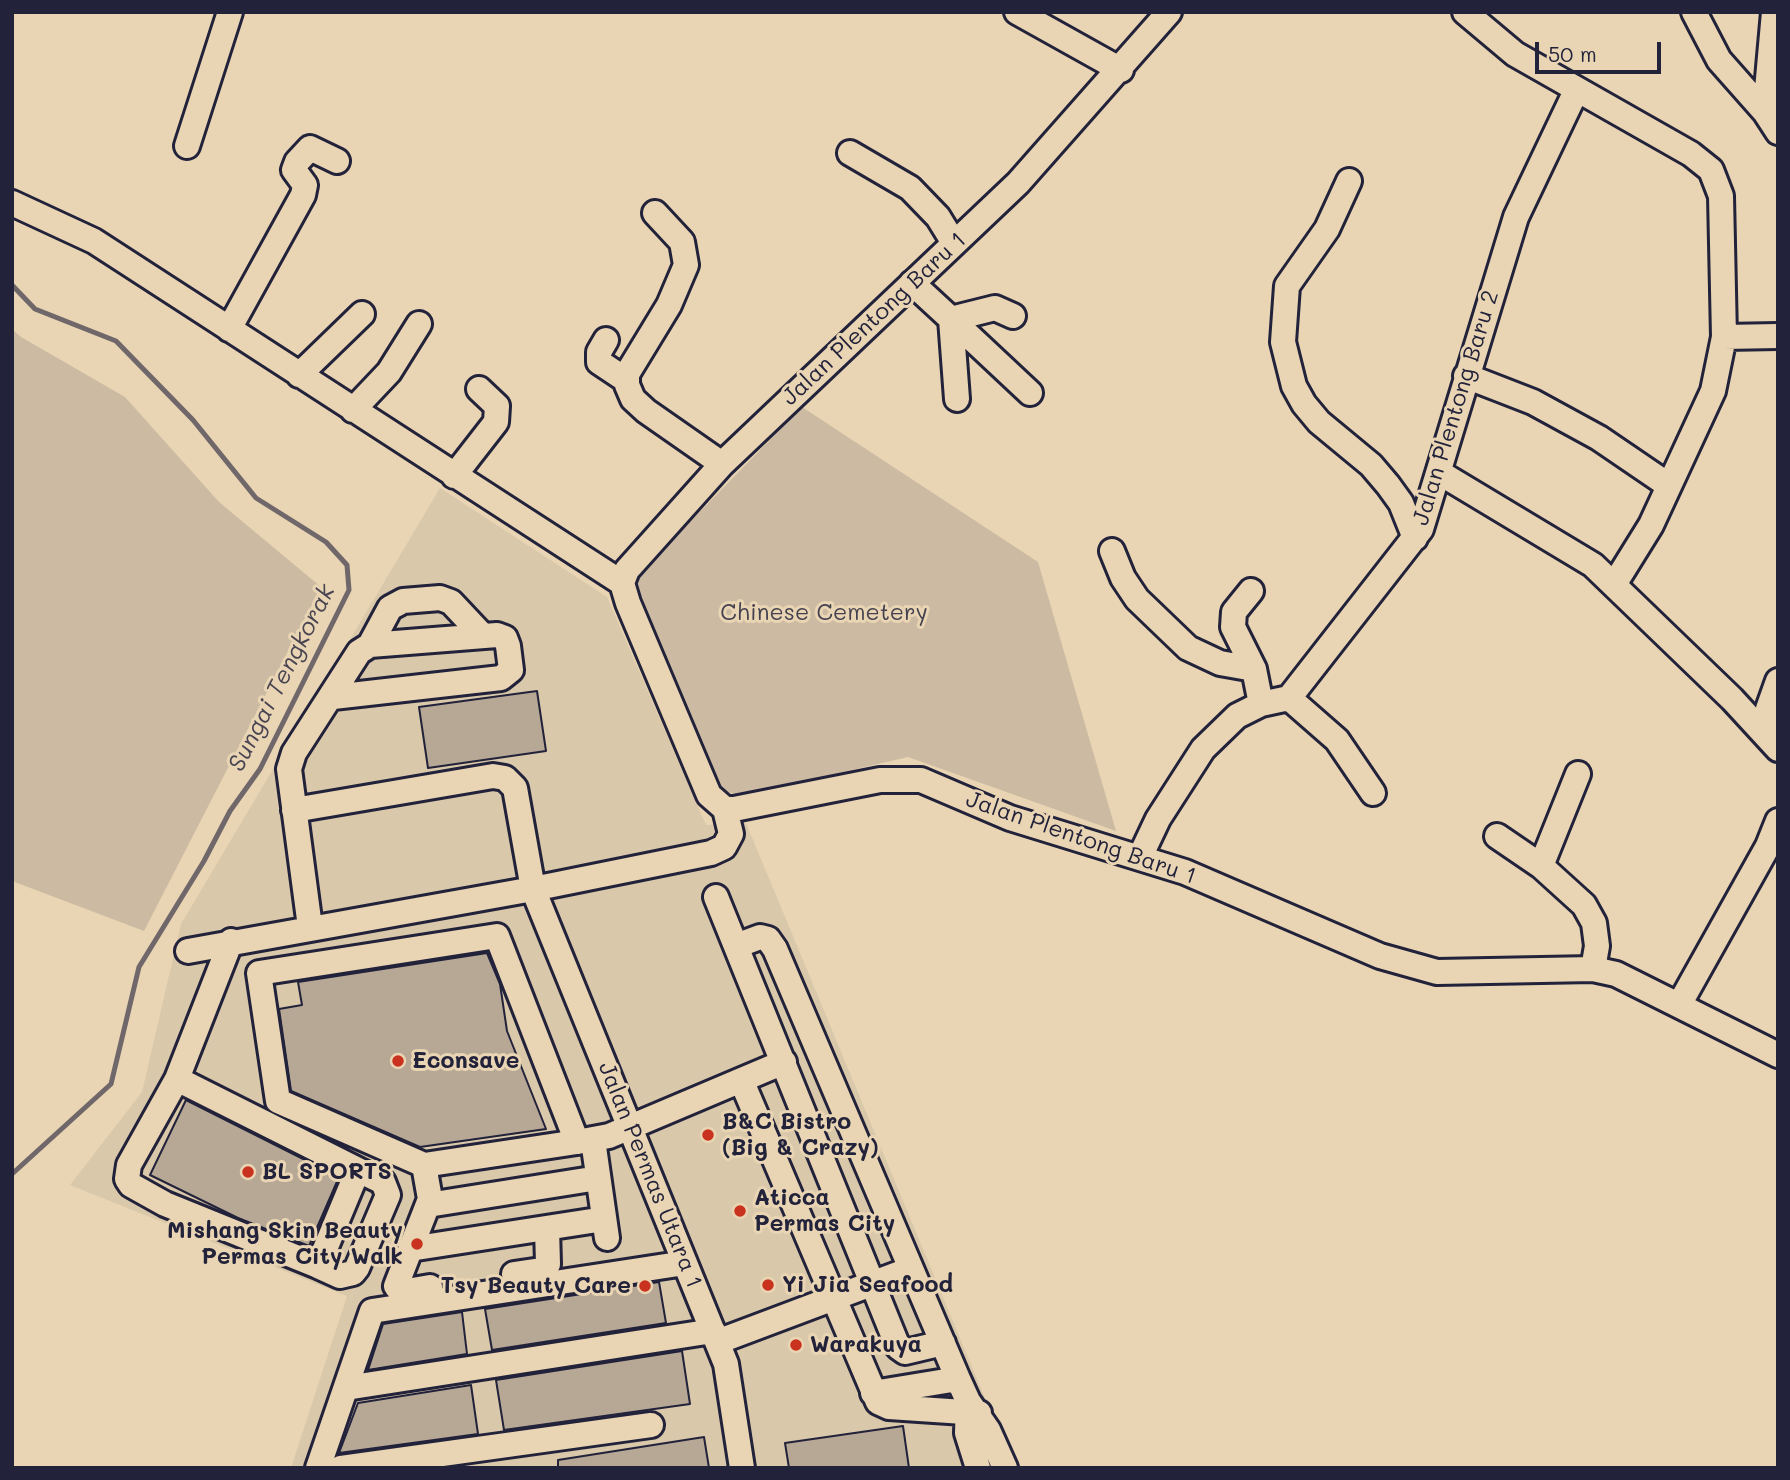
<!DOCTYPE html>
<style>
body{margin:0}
#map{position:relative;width:1790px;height:1480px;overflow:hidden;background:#e9d5b3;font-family:Mali,sans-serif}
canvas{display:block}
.frame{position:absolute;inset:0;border:14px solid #22223b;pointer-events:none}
.scale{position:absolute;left:1535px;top:42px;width:126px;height:32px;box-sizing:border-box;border:4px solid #22223b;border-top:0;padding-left:9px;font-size:21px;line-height:24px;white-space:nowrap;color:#22223b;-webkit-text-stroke:5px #e9d5b3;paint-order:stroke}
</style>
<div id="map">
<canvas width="1790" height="1480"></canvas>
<div class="frame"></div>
<div class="scale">50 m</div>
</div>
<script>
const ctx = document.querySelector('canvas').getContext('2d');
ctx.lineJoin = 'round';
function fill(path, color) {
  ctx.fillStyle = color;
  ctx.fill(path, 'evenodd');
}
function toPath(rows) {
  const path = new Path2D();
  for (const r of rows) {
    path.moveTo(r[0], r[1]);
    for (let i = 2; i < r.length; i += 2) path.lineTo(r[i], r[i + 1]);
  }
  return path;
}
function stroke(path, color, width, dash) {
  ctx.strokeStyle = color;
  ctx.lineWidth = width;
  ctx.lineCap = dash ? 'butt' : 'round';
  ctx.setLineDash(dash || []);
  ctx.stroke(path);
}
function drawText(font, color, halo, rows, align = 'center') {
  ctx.font = font + ' Mali,sans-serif';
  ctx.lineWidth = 6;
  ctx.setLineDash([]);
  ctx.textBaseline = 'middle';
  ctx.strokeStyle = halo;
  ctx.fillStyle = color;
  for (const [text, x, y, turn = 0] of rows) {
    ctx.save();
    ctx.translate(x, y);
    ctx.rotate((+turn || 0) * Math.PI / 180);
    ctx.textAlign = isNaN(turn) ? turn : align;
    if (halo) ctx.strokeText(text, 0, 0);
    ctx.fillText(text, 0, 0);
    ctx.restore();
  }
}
fill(toPath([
 [440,488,607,597,706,825,746,823,1014,1468,291,1468,347,1296,70,1185,142,1092,181,924]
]), '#dac8aa');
fill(toPath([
 [12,329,21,337,125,397,219,502,321,587,144,931,12,881],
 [802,407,1038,562,1116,831,908,757,740,796,714,787,634,590,641,572]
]), '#ccbba2');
stroke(toPath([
 [12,285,35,309,116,341,193,420,256,498,326,542,347,565,349,590,260,769,230,811,204,861,139,967,111,1084,12,1174]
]), '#6f6769', 5);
const building = toPath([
 [537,691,546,751,428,768,419,707,537,691],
 [487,953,500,984,507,1031,546,1129,420,1147,291,1091,279,1009,302,1005,298,982,487,953],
 [186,1100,339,1177,309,1246,238,1218,150,1175,186,1100],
 [659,1282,666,1323,492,1350,485,1309,659,1282],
 [462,1312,467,1354,368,1370,383,1324,462,1312],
 [682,1351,690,1404,504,1430,496,1380,682,1351],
 [471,1385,478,1434,339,1453,358,1403,471,1385],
 [903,1426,909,1468,789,1468,785,1443,903,1426],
 [704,1437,709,1468,558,1468,558,1460,704,1437]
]);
fill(building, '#b7a895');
stroke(building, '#22223b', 2);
const minor = toPath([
 [1017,12,1121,70],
 [1169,12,1018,183,722,464,627,570,622,583,628,603,709,795,725,809,734,809,880,780,921,780,1010,818,1185,872,1380,956,1437,972,1593,969,1616,974,1778,1055],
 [1465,12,1515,54,1691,154,1711,170,1721,196,1724,337,1713,391,1651,525,1615,583],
 [1694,12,1719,60,1765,112,1778,132],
 [1765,112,1774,12],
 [187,146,230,12],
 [850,153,910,188,938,217,954,243],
 [1349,181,1327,229,1287,286,1283,342,1294,386,1304,404,1319,422,1371,465,1388,485,1401,503,1415,538],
 [12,203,94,241,622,583],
 [655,213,682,242,686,265,669,305,627,374,627,385,633,399,646,411,722,464],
 [912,283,951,319,957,399],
 [951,319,1030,393],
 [951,319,995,308,1013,316],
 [229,329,303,195,305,185,294,170,297,162,310,148,337,161],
 [1724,337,1778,336],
 [606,340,599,352,599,362,626,380],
 [299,375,362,314],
 [1466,376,1533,402,1599,438,1668,485],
 [353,410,389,372,419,324],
 [1440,473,1593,565,1732,699,1778,749],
 [454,476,496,422,497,406,479,389],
 [1112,551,1123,578,1137,599,1188,648,1220,663,1254,669],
 [1251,591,1234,612,1233,627,1254,669,1261,704],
 [370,645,390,608,403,601,440,598,451,602,483,636],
 [1289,698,1421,529,1516,217,1576,91],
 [1289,698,1337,740,1373,793],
 [1767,735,1768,709,1778,681],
 [1578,774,1541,866,1584,905,1594,923,1597,946,1593,969],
 [294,810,493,776,505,778,515,788,533,889,726,1364,742,1468],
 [1497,836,1541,866],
 [1140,857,1158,819,1203,749,1237,716,1261,704,1289,698],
 [716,897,898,1347,905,1352,943,1343],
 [310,927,289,769,294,753,359,652,370,645,497,635,505,638,508,646,511,670,501,678,333,697],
 [231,941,177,1079,129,1165,127,1179,131,1185,165,1204,318,1266],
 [736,946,760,937,768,939,775,949,958,1379,968,1401,988,1430,1005,1468],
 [188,951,533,889,711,853,724,847,731,834,725,809],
 [1679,1005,1768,846,1778,821],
 [177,1079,358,1170],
 [742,1082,878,1402,889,1407,979,1413],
 [593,1140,607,1238],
 [577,1142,497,936,259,973,278,1101,424,1165,577,1142,609,1136,784,1062],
 [424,1165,430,1199,396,1286,401,1292,430,1287],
 [358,1170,383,1182,388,1195,357,1268,353,1273,340,1276,318,1266,358,1170],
 [428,1205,598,1178],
 [410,1249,604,1219],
 [514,1274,541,1270,548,1264,547,1228],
 [717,1342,911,1269],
 [346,1388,713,1331],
 [873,1393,958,1379],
 [968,1401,967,1433,978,1468],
 [318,1468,372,1311,685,1263],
 [341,1468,651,1425]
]);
stroke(minor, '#22223b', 30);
stroke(minor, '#e9d5b3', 24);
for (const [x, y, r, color] of [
 [398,1061,7,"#c8321e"],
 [708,1135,7,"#c8321e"],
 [248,1172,7,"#c8321e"],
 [740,1211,7,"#c8321e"],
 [417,1244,7,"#c8321e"],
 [768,1285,7,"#c8321e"],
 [645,1286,7,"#c8321e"],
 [796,1345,7,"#c8321e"]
]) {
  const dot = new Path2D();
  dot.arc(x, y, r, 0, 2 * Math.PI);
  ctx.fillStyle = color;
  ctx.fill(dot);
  stroke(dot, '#e9d5b3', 2.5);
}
drawText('23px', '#22223b', '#e9d5b3', [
 ["Jalan Plentong Baru 1",874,319,-43],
 ["Jalan Plentong Baru 2",1456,408,-73],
 ["Jalan Plentong Baru 1",1081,838,19],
 ["Jalan Permas Utara 1",650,1175,68]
]);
drawText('23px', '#444150', '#e9d5b3', [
 ["Chinese Cemetery",824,613]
]);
drawText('bold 23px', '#22223b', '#e9d5b3', [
 ["Econsave",412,1061],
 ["B&C Bistro",722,1122],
 ["(Big & Crazy)",722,1148],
 ["BL SPORTS",262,1172],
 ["Aticca",754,1198],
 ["Permas City",754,1224],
 ["Mishang Skin Beauty",403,1231,"right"],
 ["Permas City Walk",403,1257,"right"],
 ["Yi Jia Seafood",782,1285],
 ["Tsy Beauty Care",631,1286,"right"],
 ["Warakuya",810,1345]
], 'left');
drawText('italic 24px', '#484452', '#e9d5b3', [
 ["Sungai Tengkorak",282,678,-63]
]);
</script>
